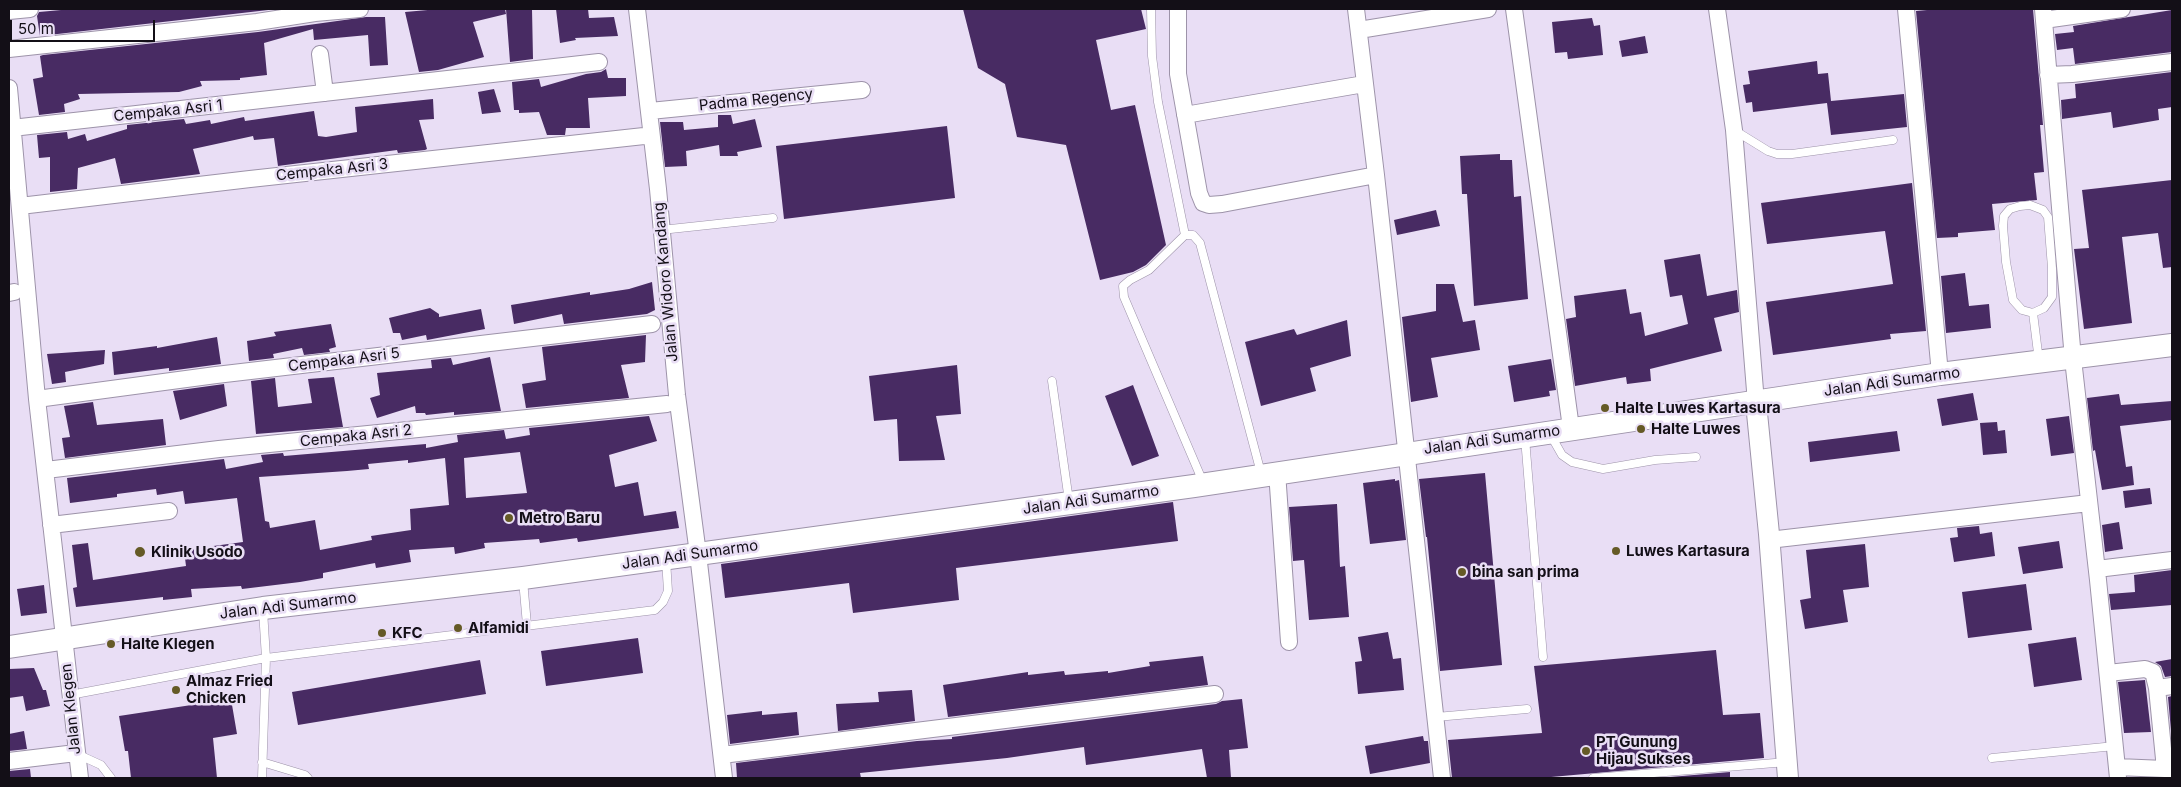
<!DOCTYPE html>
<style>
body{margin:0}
#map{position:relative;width:2181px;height:787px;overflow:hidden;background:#e9def5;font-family:Inter,sans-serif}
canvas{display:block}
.frame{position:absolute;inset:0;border:10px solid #130f17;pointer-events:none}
.scale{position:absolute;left:10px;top:20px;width:145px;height:22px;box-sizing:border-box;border:2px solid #130f17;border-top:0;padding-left:6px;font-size:15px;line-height:18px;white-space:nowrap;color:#130f17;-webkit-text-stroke:4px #e9def5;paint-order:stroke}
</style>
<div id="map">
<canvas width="2181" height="787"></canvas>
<div class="frame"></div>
<div class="scale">50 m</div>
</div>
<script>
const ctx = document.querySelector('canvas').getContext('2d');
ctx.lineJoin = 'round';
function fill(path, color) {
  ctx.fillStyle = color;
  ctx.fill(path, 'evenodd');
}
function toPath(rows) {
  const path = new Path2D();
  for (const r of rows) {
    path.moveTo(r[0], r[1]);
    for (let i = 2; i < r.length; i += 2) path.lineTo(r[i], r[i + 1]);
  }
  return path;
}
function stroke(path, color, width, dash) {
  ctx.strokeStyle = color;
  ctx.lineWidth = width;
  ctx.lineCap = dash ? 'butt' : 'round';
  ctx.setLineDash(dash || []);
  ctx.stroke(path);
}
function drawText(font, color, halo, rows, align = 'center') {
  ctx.font = font + ' Inter,sans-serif';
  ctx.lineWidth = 5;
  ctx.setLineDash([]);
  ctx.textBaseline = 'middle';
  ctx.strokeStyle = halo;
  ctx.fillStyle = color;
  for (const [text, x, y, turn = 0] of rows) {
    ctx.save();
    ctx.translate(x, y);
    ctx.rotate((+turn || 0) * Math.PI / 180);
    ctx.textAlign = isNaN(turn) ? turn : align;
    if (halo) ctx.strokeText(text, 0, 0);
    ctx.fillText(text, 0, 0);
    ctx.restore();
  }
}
fill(toPath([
 [72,9,277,9,40,36,37,16,39,12],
 [439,9,505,9,506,14,473,22,484,57,438,70,419,72,405,12],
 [506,9,532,9,533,59,510,62],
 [556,9,588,9,589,18,614,17,618,36,575,38,576,40,560,43],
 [963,9,1141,9,1146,29,1096,40,1111,110,1135,105,1166,245,1146,265,1133,272,1100,280,1066,145,1017,137,1005,84,978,68],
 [1938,9,2033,9,2043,125,2040,125,2044,172,2034,173,2037,200,1992,204,1995,230,1958,233,1958,237,1937,238,1916,11],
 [2172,10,2172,52,2075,64,2073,48,2057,50,2055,34,2074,32,2073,26],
 [366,17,385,17,388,65,370,66,368,35,314,40,313,29,264,43,267,75,240,78,240,80,200,81,202,86,179,92,78,94,80,99,64,104,65,112,39,115,33,79,43,77,40,56,43,55,258,32],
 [1592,18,1594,26,1600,25,1603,55,1568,59,1567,52,1555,53,1552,22],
 [1645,36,1648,53,1622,57,1619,41],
 [1817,61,1818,74,1828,73,1831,101,1904,94,1907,127,1831,135,1827,103,1753,112,1752,102,1746,103,1743,85,1750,84,1748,71],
 [606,69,608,78,626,78,626,96,588,98,590,128,566,128,565,135,547,135,539,112,519,113,519,110,514,110,512,82,539,79,541,87,586,74,601,72],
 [2172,72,2172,107,2158,109,2159,120,2113,128,2111,112,2062,119,2061,100,2076,98,2075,84],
 [494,89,501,112,482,114,478,92],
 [433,99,434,119,419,120,427,149,425,150,398,153,397,150,278,166,274,138,254,140,253,136,193,149,200,174,121,184,115,158,78,168,77,189,50,192,50,157,39,158,37,135,67,132,68,139,85,134,87,141,127,129,127,125,184,119,186,124,210,120,211,124,244,117,245,121,314,111,318,136,326,137,357,132,355,107],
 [718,115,731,115,733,124,755,119,762,147,737,152,738,156,720,156,719,145,686,151,687,166,665,167,660,122,683,122,684,130,718,127],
 [947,126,955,198,784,219,776,146],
 [1500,154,1500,160,1512,160,1514,197,1521,196,1528,299,1474,306,1467,194,1462,194,1460,156],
 [2172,180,2172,267,2163,268,2158,233,2122,237,2132,323,2084,329,2074,249,2089,248,2082,190],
 [1912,183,1926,331,1890,334,1891,339,1773,355,1766,302,1893,284,1885,231,1767,244,1761,203],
 [1436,210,1440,226,1397,235,1394,220],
 [1700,254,1707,296,1737,290,1739,312,1714,318,1722,351,1650,369,1651,381,1627,384,1626,377,1575,386,1566,319,1576,317,1574,296,1626,289,1630,314,1641,312,1645,336,1688,324,1682,295,1670,297,1664,260],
 [1965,273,1969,306,1989,304,1991,328,1946,333,1941,276],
 [652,282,655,310,647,314,564,324,562,314,514,324,511,305,590,292,590,295,629,289],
 [1436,284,1454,284,1463,322,1475,320,1480,350,1431,358,1438,397,1411,402,1402,317,1436,311],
 [430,308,439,314,439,317,481,309,485,329,427,340,426,335,402,340,400,333,393,333,389,318],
 [1347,320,1351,356,1310,368,1316,391,1261,406,1245,342,1294,329,1297,335],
 [331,324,336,347,329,349,330,352,304,355,302,348,273,354,274,358,249,361,247,341,276,336,274,332],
 [646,335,645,362,621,365,629,398,526,408,522,384,546,380,542,347],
 [217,337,221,364,169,371,169,368,114,375,112,352,157,346,157,348],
 [105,350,104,364,65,372,66,382,52,384,47,354],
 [490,357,501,411,454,415,454,412,426,415,425,413,416,413,415,406,377,418,370,398,380,395,377,373,432,368,431,360,451,358,453,365],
 [1551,359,1556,390,1549,391,1550,396,1514,402,1508,366],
 [957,365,961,414,936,416,945,460,899,461,897,419,874,421,869,376],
 [334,377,343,427,256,434,251,381,275,378,278,407,312,403,308,379],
 [224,384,227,406,180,420,173,391],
 [1133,385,1159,456,1132,466,1105,396],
 [1973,393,1978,420,1942,426,1937,399],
 [2119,394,2121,405,2172,401,2172,420,2120,426,2126,467,2132,466,2134,485,2102,490,2095,450,2093,451,2087,398],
 [93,402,97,425,163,419,166,445,65,458,62,438,70,437,64,406],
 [649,416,657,441,609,455,615,487,638,482,644,516,676,511,679,528,578,542,577,538,540,543,539,539,484,543,485,548,455,554,454,547,409,550,411,562,376,568,375,563,323,573,323,578,300,582,242,589,241,586,191,589,192,597,163,600,163,597,76,607,73,588,77,587,72,545,88,543,93,580,186,566,184,550,243,542,237,498,185,504,183,491,157,495,156,489,117,494,117,497,70,503,67,478,224,459,226,469,263,462,261,455,283,453,284,456,426,444,426,448,458,442,457,435,504,430,506,439,530,435,529,428],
 [520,452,527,493,466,498,464,458],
 [445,458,449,505,410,509,411,530,371,536,372,540,320,550,315,520,270,528,269,522,265,521,259,477,347,471,369,469,368,464,408,460,408,463],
 [2069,416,2074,453,2051,456,2046,419],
 [1997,422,1998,431,2005,430,2007,453,1983,455,1980,423],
 [1897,431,1900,451,1810,462,1808,442],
 [1485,473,1502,665,1440,671,1427,537,1426,537,1419,479],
 [1395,479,1395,481,1399,480,1406,540,1370,544,1363,483],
 [2150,488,2152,504,2125,508,2123,491],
 [1173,502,1178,541,956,568,959,600,853,613,849,583,725,598,721,564],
 [1337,504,1340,567,1345,566,1349,617,1309,620,1304,560,1293,561,1289,507],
 [2119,522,2123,549,2105,552,2102,525],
 [1979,526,1980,534,1992,532,1995,556,1954,562,1950,538,1958,537,1957,528],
 [2059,541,2063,568,2023,574,2018,547],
 [1865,544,1869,587,1843,590,1848,622,1805,629,1800,600,1811,598,1806,550],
 [2172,570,2172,605,2111,610,2109,594,2135,592,2134,575],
 [2026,584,2032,630,1968,638,1962,592],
 [44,585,47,613,21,616,17,589],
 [1388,632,1393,659,1401,658,1404,690,1358,694,1355,662,1362,661,1358,637],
 [2076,637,2082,680,2034,687,2028,644],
 [638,638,643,673,546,686,541,651],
 [1716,650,1723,715,1760,713,1764,758,1540,778,1452,778,1448,740,1542,733,1534,666],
 [1203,656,1208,685,948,717,943,685,1028,672,1028,675,1064,671,1065,675,1108,671,1108,673,1150,666,1149,662],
 [2172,659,2172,676,2165,677,2161,666,2155,662],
 [480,660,486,694,298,725,292,692],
 [34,668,43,690,46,690,50,706,26,711,23,696,9,698,9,669],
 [2145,680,2151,732,2124,733,2118,682],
 [912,690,915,721,838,731,836,704,879,702,878,692],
 [2172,696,2172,730,2171,731,2168,697],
 [231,699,237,734,213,738,217,778,131,778,128,751,125,751,119,716],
 [1242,699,1248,748,1229,750,1231,778,1207,778,1202,749,1086,765,1084,747,1007,758,860,773,861,778,737,778,736,763,917,741,952,739,952,737,1216,704,1222,701],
 [762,711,762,715,797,712,799,735,730,744,727,715],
 [24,731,27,749,9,751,9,734],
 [1423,736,1424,741,1428,741,1430,763,1370,774,1365,746],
 [30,769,31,778,9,778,9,771],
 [1730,772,1730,778,1658,778]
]), '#482b63');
const service = toPath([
 [1151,9,1152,56,1158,102,1185,235,1193,235,1200,243,1261,473],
 [1734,130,1768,151,1777,154,1792,154,1893,140],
 [2030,205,2043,210,2048,217,2052,268,2052,297,2044,308,2033,313,2022,310,2013,300,2006,262,2003,226,2004,216,2010,209,2020,206,2030,205],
 [661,230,773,218],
 [1185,235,1149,270,1130,280,1123,286,1124,297,1203,482],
 [2033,313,2039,361],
 [1052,381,1069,501],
 [1550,434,1562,455,1572,462,1603,469,1655,460,1696,457],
 [1525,438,1543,657],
 [523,580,527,625],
 [70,695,266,658,655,610,663,602,668,591,666,560],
 [1436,717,1527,709],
 [77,754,101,765,111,778],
 [1992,758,2115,746],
 [262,762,305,775,308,778],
 [262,778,266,658,263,610],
 [1593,778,1787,762]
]);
const minor = toPath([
 [637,9,658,189,677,395,698,554,724,778],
 [1178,9,1178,74,1199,193,1203,203,1209,205,1222,204,1376,175],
 [1356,9,1376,175,1442,778],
 [1514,9,1571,428],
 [1717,9,1734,130,1756,403],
 [1906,9,1940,374],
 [2043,9,2073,359,2098,580,2118,778],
 [9,11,30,9],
 [2044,20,2122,9],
 [1359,30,1488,9],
 [9,49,257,22,315,13,360,9],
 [320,54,325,93],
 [2048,75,2072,74,2172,62],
 [9,88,37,399,80,778],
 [650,111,862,90],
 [1185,115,1364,84],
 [12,128,599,62],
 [20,206,250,179,644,136],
 [9,293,14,292],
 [37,399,216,375,652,324],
 [46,470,219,449,667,404],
 [1277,472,1289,642],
 [51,525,169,511],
 [1769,540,2089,503],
 [2097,569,2172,560],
 [2108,673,2145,669,2153,672,2157,688,2165,769,2172,775],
 [2157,688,2172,686],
 [722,755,1215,694],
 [9,761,76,753],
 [2117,767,2165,769]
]);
const tertiary = toPath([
 [1756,403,1769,534,1788,778]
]);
const secondary = toPath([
 [9,647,263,608,523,578,1194,486,1940,374,2172,345]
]);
stroke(service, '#9d93a9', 9);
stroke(minor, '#9d93a9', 18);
stroke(tertiary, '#9d93a9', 22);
stroke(secondary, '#9d93a9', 24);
stroke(service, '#fff', 8);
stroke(minor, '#fff', 16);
stroke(tertiary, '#fff', 20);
stroke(secondary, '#fff', 22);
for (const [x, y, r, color] of [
 [1605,408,5,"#655a26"],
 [1641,429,5,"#655a26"],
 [509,518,5,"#655a26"],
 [1616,551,5,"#655a26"],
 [140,552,6,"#655a26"],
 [1462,572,5,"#655a26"],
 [458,628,5,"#655a26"],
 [382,633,5,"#655a26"],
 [111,644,5,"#655a26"],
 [176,690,5,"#655a26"],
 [1586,751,5,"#655a26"]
]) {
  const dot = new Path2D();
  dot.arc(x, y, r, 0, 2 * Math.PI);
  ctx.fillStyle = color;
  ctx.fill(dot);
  stroke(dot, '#e9def5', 2);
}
drawText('15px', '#130f17', '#e9def5', [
 ["Padma Regency",756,100,-6],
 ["Cempaka Asri 1",168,111,-6],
 ["Cempaka Asri 3",332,170,-6],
 ["Jalan Widoro Kandang",666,282,-95],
 ["Cempaka Asri 5",344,360,-7],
 ["Jalan Adi Sumarmo",1892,382,-8],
 ["Cempaka Asri 2",356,436,-6],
 ["Jalan Adi Sumarmo",1492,440,-8],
 ["Jalan Adi Sumarmo",1091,500,-8],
 ["Jalan Adi Sumarmo",690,555,-8],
 ["Jalan Adi Sumarmo",288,606,-7],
 ["Jalan Klegen",71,709,-96]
]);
drawText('bold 15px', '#130f17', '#e9def5', [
 ["Halte Luwes Kartasura",1615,408],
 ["Halte Luwes",1651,429],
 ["Metro Baru",519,518],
 ["Luwes Kartasura",1626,551],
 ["Klinik Usodo",151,552],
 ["bina san prima",1472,572],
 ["Alfamidi",468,628],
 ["KFC",392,633],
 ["Halte Klegen",121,644],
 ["Almaz Fried",186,681],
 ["Chicken",186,698],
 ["PT Gunung",1596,742],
 ["Hijau Sukses",1596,759]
], 'left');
</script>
